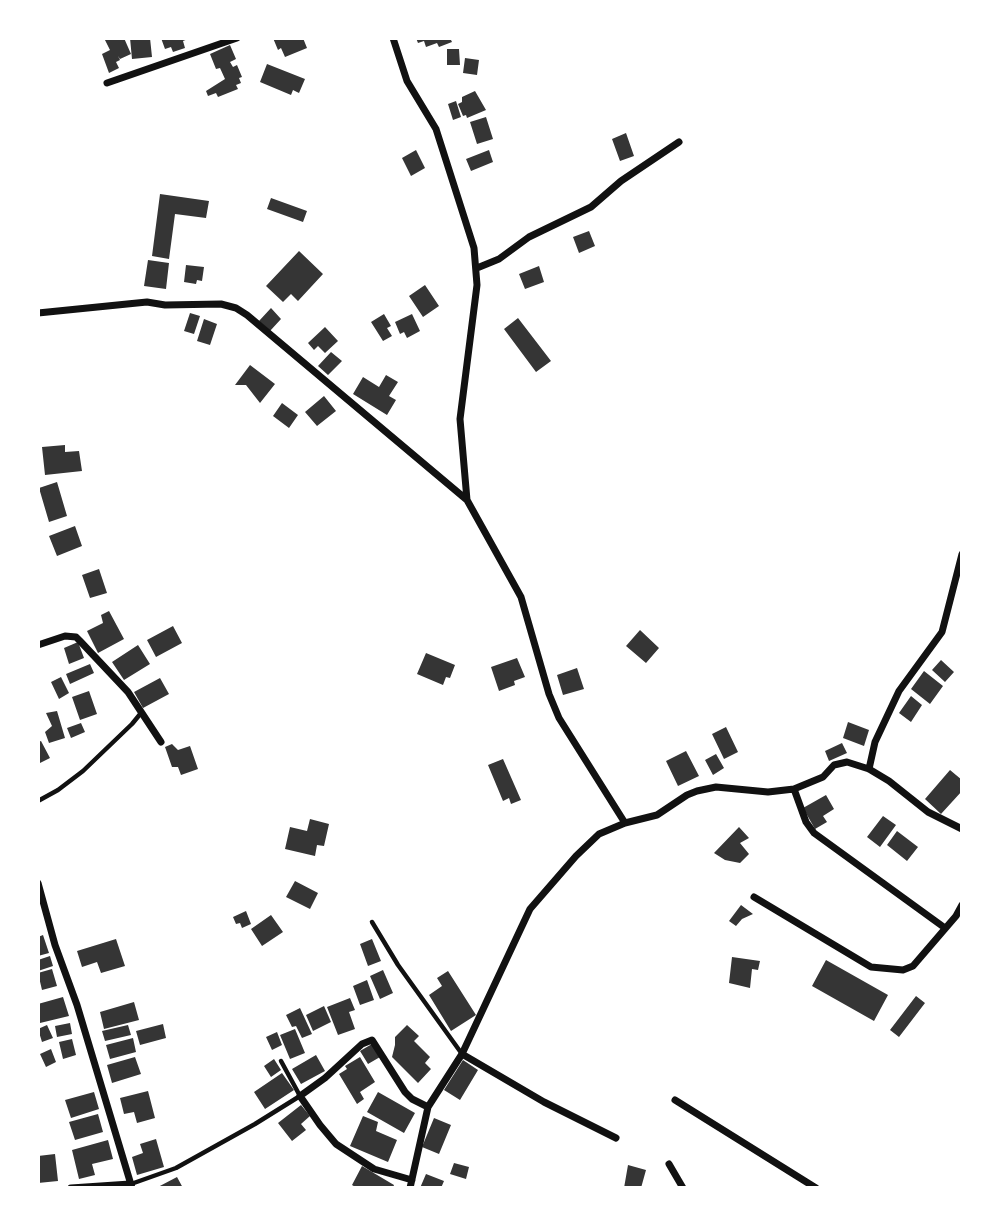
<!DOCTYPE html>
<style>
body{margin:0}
#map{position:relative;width:1000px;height:1226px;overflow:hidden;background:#fff;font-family:Merriweather,serif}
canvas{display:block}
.frame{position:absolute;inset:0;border:40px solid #fff;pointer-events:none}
</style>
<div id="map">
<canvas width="1000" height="1226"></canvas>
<div class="frame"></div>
</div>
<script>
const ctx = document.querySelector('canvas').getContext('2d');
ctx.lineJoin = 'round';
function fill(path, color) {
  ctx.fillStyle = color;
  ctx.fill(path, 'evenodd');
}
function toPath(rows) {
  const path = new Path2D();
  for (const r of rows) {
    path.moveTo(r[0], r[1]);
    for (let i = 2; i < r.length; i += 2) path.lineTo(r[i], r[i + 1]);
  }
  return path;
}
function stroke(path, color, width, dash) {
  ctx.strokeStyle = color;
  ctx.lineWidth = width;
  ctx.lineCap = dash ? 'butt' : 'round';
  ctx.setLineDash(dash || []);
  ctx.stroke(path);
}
fill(toPath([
 [104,38,124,38,131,54,120,59,118,56,120,60,116,62,119,68,109,73,102,54,110,50],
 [130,38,150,38,152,57,132,59],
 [161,38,188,38,188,39,183,41,185,48,173,52,171,47,165,49],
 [273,38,303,38,307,48,285,57,281,48,278,50],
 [416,38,450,38,452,42,439,47,437,43,426,47,424,41,418,43],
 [230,45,236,59,230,62,233,67,237,65,242,77,239,78,241,83,236,85,238,89,218,97,216,93,208,96,206,91,225,79,220,68,216,69,210,54],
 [447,49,459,49,460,65,447,65],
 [465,58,479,60,477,75,463,73],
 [267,64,305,79,299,93,293,90,291,95,260,82],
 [475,91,486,110,467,118,466,115,463,116,458,104,462,102,462,97],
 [456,101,461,117,453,120,448,104],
 [486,117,493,139,477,144,470,122],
 [626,133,634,156,620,161,612,139],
 [416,150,425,168,411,176,402,158],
 [489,150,493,162,471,171,466,159],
 [160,194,209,201,206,218,175,214,169,259,152,256],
 [271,198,307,211,303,222,267,209],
 [589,231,595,246,579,253,573,237],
 [299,251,323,274,298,301,291,294,283,302,266,286],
 [148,260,169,263,166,289,144,286],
 [186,265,204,267,202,281,197,280,196,284,184,282],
 [539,266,544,282,525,289,519,274],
 [425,285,439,306,423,317,409,296],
 [271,308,281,319,270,331,259,321],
 [190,313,200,316,194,334,184,331],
 [384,314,391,326,387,328,392,336,383,341,371,322],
 [412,314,420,331,407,338,404,332,400,334,395,322],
 [518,318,551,361,536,372,504,329],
 [204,319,217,324,210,345,197,341],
 [325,327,338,341,325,353,318,346,314,350,308,343],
 [331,352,342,361,328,375,318,366],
 [250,365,275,384,260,403,246,385,235,385],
 [386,375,398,382,389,396,396,400,387,415,353,394,363,377,379,387],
 [324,396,336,411,317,426,305,412],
 [282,403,298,415,289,428,273,416],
 [65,445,65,452,79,451,82,471,45,475,42,447],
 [57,482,67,516,49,522,39,488],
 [75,526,82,546,57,556,49,536],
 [99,569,107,593,90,598,82,575],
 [109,611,124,639,98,653,87,631,103,623,101,615],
 [173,626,182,643,156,657,147,640],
 [640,630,659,648,646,663,626,646],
 [78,642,84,658,69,664,64,648],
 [138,645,150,664,124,680,112,662],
 [426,653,455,665,450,678,446,677,443,685,417,674],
 [517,658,525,677,514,681,515,685,499,691,491,667],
 [941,660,954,672,945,682,932,670],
 [90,664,94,673,70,684,66,674],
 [577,668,584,689,563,695,557,675],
 [924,671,943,686,930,704,911,689],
 [61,677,69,693,59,699,51,682],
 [160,678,169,694,143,708,134,692],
 [89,691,97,714,80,720,72,697],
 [911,696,922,705,911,722,899,713],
 [57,711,65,738,49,743,45,732,52,726,46,713],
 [848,722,869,730,864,746,843,738],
 [81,723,85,732,71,738,67,728],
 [726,727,738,752,724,759,712,734],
 [41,741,50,758,38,764,38,742],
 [842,743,847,753,829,761,825,751],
 [172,744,178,750,190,746,198,769,181,775,178,767,172,767,165,747],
 [686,751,699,776,678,786,666,761],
 [716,754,724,768,713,775,705,760],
 [503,759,521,800,511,804,509,798,503,801,488,765],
 [950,770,962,780,962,791,941,814,925,799],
 [826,795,834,809,823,816,827,822,815,829,803,808],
 [883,816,896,825,880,847,867,837],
 [310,819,329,824,324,846,317,845,315,856,285,849,290,827,307,831],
 [739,827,749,838,740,843,749,854,740,863,725,860,714,853],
 [897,831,918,847,907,861,887,845],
 [295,881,318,893,310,909,286,897],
 [741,905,753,914,742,919,736,926,729,921],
 [246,911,251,924,242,928,240,923,236,924,233,917],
 [271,915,283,932,262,946,251,929],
 [43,935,49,953,38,956,38,937],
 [116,939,125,966,101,973,97,962,82,967,77,951],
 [372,939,381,961,368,966,360,944],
 [50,956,53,966,38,971,38,960],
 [732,957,760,961,758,970,752,969,750,988,729,983],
 [826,960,888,995,874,1021,812,986],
 [52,969,57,986,42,990,38,973],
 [383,970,393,993,380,999,370,976],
 [448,971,476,1015,451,1031,429,995,442,986,437,978],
 [367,980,374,1000,360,1005,353,986],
 [916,996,925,1003,899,1037,890,1030],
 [63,997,69,1016,40,1023,38,1004],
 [350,998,355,1010,349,1012,355,1029,338,1035,327,1007],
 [134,1002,139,1020,104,1029,100,1012],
 [324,1006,331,1022,313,1031,306,1015],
 [300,1008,312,1034,302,1038,296,1026,292,1027,286,1015],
 [70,1023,72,1034,57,1037,55,1026],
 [163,1024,166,1038,140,1045,136,1031],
 [47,1025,53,1038,42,1042,38,1029],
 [128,1025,131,1035,105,1041,102,1031],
 [407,1025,419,1036,414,1041,430,1057,425,1063,431,1069,418,1083,392,1057,395,1045,395,1037],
 [295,1029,305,1053,290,1059,280,1035],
 [277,1032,282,1045,272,1050,266,1037],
 [133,1038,136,1052,110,1059,106,1045],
 [72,1039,76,1055,63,1059,59,1042],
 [372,1044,380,1057,368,1064,360,1051],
 [51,1049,56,1062,46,1067,40,1054],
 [316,1055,325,1071,301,1084,292,1069],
 [135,1057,141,1074,112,1083,107,1065],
 [360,1057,375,1082,360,1092,364,1099,357,1104,339,1074,347,1069,345,1066],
 [274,1059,281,1070,271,1077,264,1066],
 [463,1060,478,1070,460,1100,444,1090],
 [282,1073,294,1090,265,1109,254,1092],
 [148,1091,155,1118,137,1123,134,1112,124,1114,120,1098],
 [94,1092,99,1109,71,1118,65,1100],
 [378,1092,415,1113,404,1133,367,1112],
 [301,1105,310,1116,301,1124,306,1130,292,1141,278,1123],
 [98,1114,103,1132,75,1140,69,1122],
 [363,1116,378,1122,376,1131,397,1140,388,1162,350,1146],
 [434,1118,451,1125,439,1154,422,1147],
 [156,1139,164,1167,137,1175,132,1157,143,1153,140,1144],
 [108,1140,113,1159,92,1164,95,1175,79,1179,72,1150],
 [55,1154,58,1181,38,1183,38,1156],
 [454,1163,469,1167,466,1179,450,1174],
 [628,1165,646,1170,641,1188,624,1188],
 [362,1166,394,1185,393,1188,357,1188,352,1185],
 [426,1174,444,1181,441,1188,420,1188],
 [177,1177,183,1188,156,1188]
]), '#353535');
stroke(toPath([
 [38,801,58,790,83,771,132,724,141,713],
 [372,922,398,965,462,1054],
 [131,1184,176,1168,255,1124,300,1096,281,1061]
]), '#111', 4.5);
stroke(toPath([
 [393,38,407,81,436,129,474,248,477,285,460,419,467,500,521,597,549,694,559,718,625,823],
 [107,83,237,38],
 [477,268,499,259,529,237,591,207,621,181,679,142],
 [38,313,147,302,165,305,221,304,236,308,247,315,467,500],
 [38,645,65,636,76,637,80,641,128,692,161,742],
 [869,769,875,742,899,691,942,632,962,554],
 [794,789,806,822,814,833,945,928],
 [38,883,55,945,77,1005,132,1188],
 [754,897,871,967,903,970,913,966,956,916,962,905],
 [462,1054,544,1102,616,1138],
 [675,1100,816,1188],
 [669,1164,683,1188],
 [412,1180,374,1169,336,1144,320,1125,300,1096,325,1078,362,1044,372,1040,405,1092,412,1099,428,1107],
 [71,1188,130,1184],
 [410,1188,428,1107,462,1054,530,909,576,856,599,834,625,823,657,815,687,795,697,791,716,787,768,792,794,789,823,777,834,765,847,762,869,769,889,781,928,812,962,829]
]), '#111', 7);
</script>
